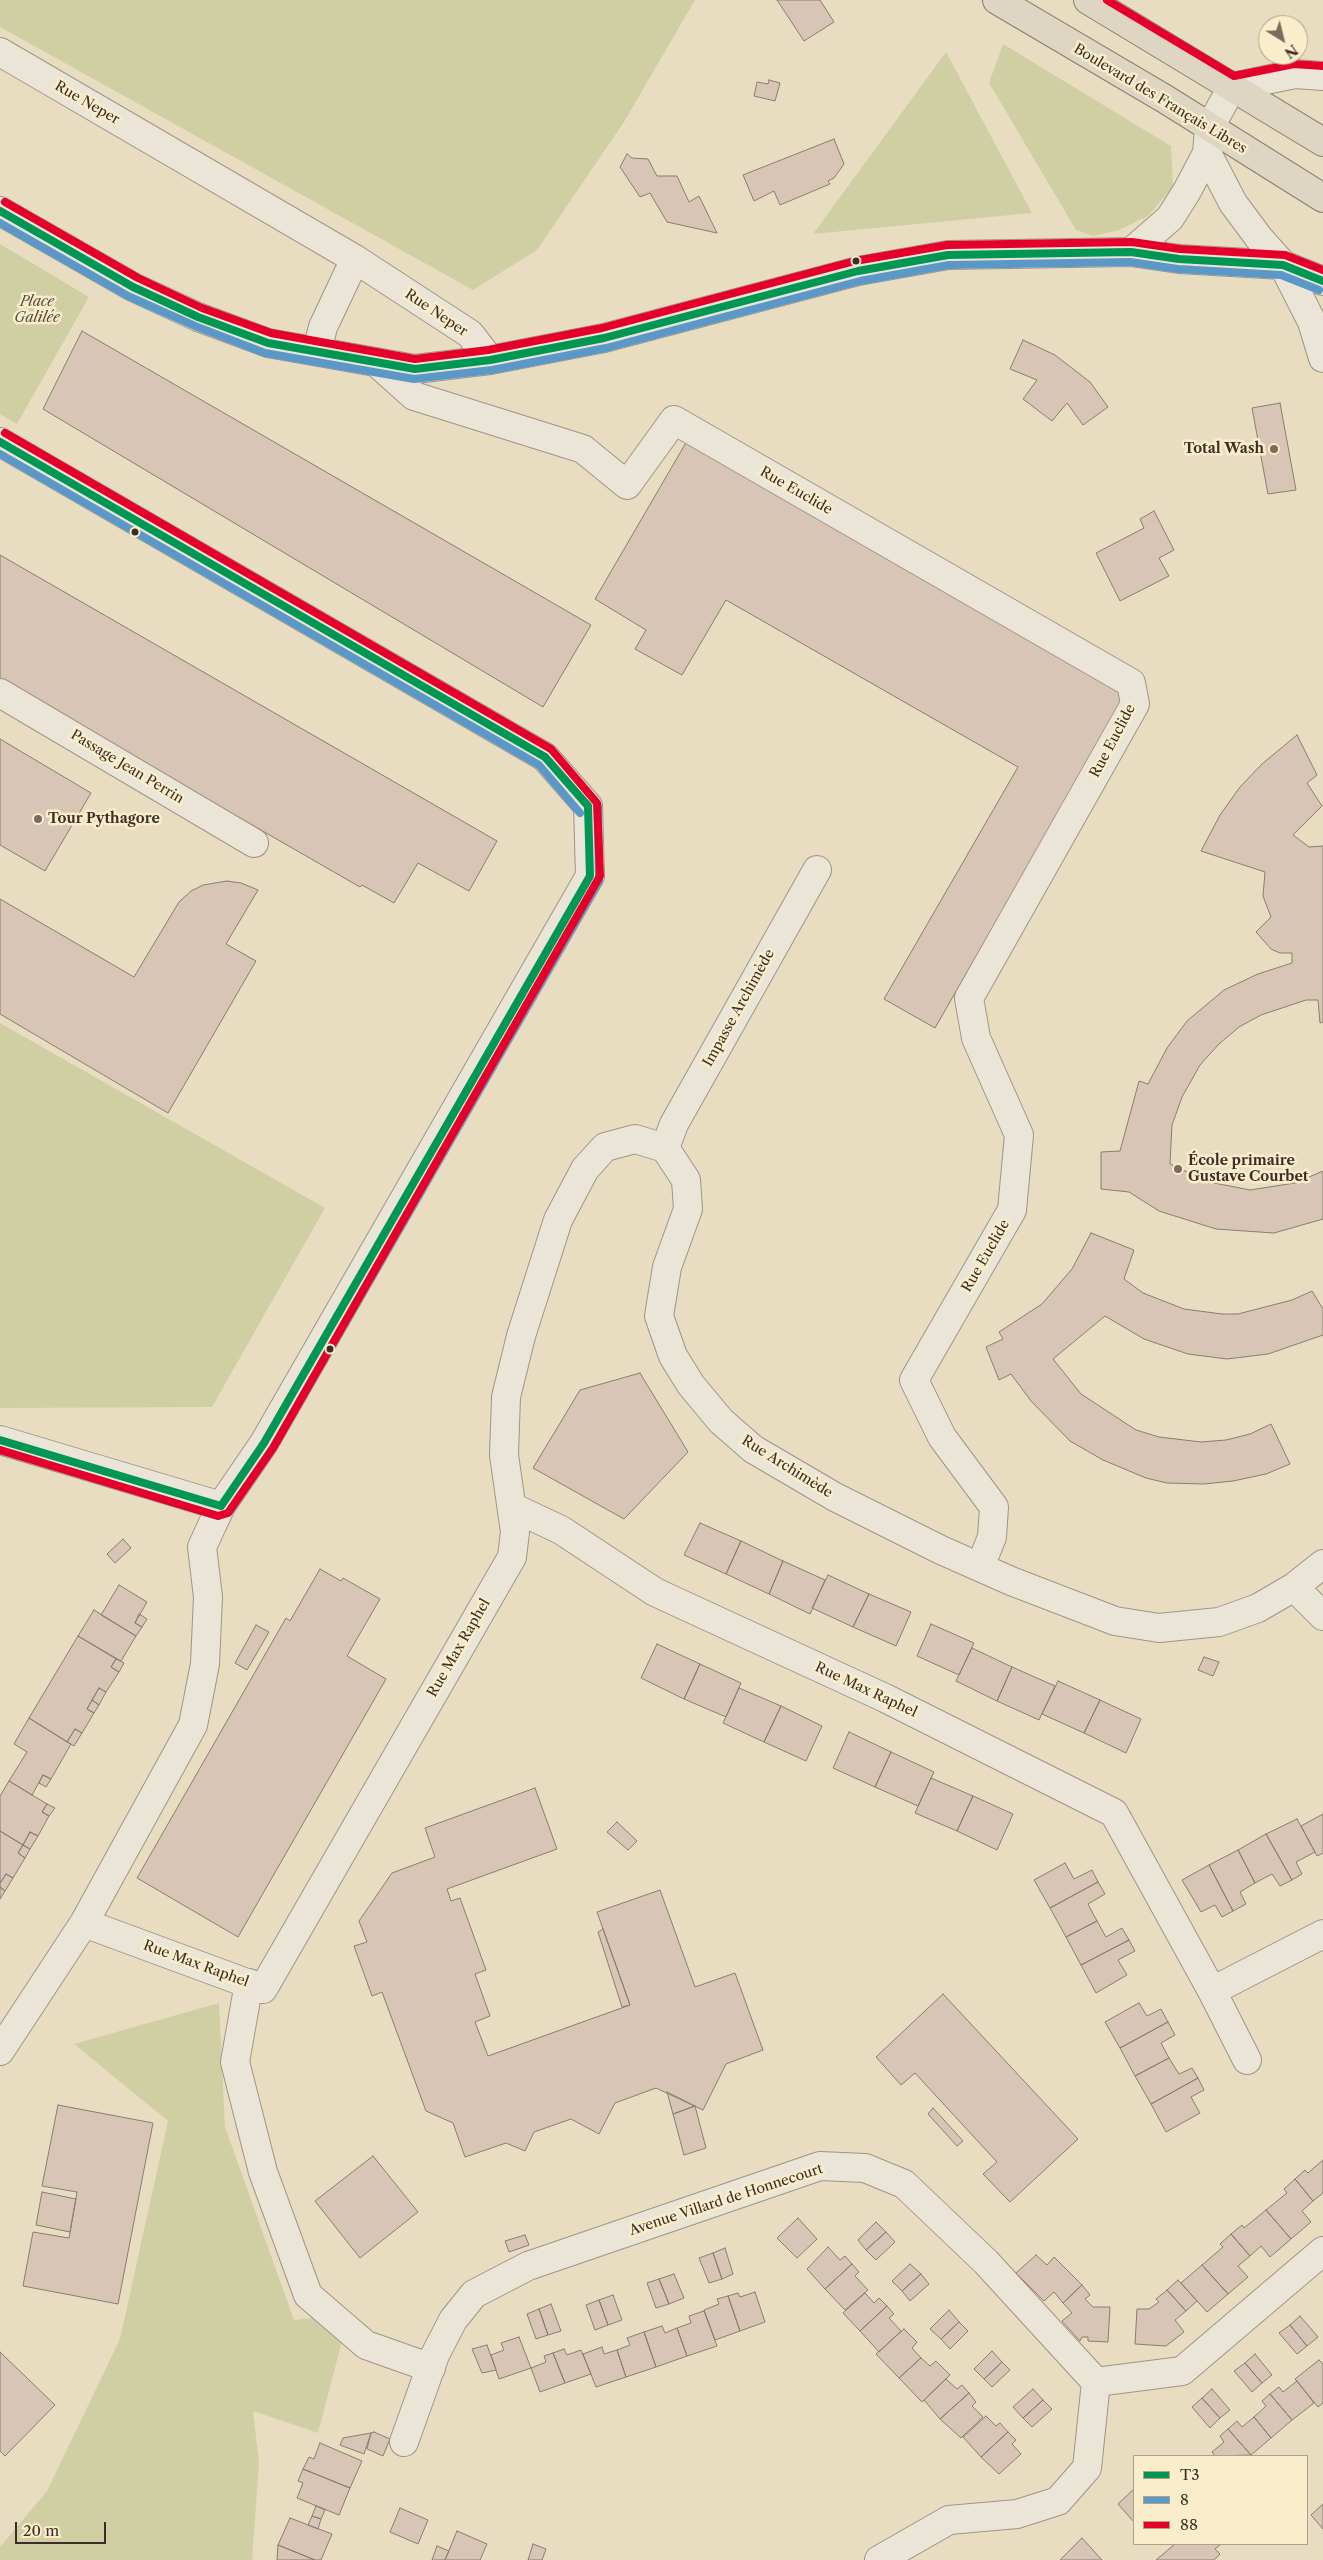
<!DOCTYPE html>
<meta charset="utf-8">
<style>
body{margin:0}
#map{position:relative;width:1323px;height:2560px;overflow:hidden;background:#e8ddc1;font-family:"Libre Caslon Text",serif}
canvas{display:block}
.legend{position:absolute;left:1133px;top:2455px;width:175px;height:90px;box-sizing:border-box;background:#faedcc;border:1px solid #afa08a;margin:0;padding:6px 9px;list-style:none;font-size:15px;color:#3e2d26}
.legend li{display:flex;align-items:center;gap:10px;height:25px}
.legend b{width:25px;border:1px solid #afa08a}
.north{position:absolute;left:1258px;top:15px;width:50px;height:50px;box-sizing:border-box;background:#faedcc;border:1px solid #afa08a;border-radius:50%;rotate:144deg;font-size:14px;font-weight:700;line-height:20px;text-align:center;color:#3e2d26}
.north::after{content:'';display:block;margin:auto;width:18px;height:22px;background:#7a6b5c;clip-path:polygon(50% 0,100% 100%,50% 72%,0 100%)}
.scale{position:absolute;left:15px;top:2522px;width:91px;height:22px;box-sizing:border-box;border:2px solid #3e2d26;border-top:0;padding-left:6px;font-size:15px;line-height:18px;white-space:nowrap;color:#3e2d26;-webkit-text-stroke:4px #faedcc;paint-order:stroke}
</style>
<div id="map">
<canvas width="1323" height="2560"></canvas>
<ul class="legend">
<li><b style="height:6px;background:#009654"></b>T3</li>
<li><b style="height:6px;background:#5c98c7"></b>8</li>
<li><b style="height:6px;background:#e4002b"></b>88</li>
</ul>
<div class="north">N</div>
<div class="scale">20 m</div>
</div>
<script>
const ctx = document.querySelector('canvas').getContext('2d');
ctx.lineJoin = 'round';
function fill(path, color) {
  ctx.fillStyle = color;
  ctx.fill(path, 'evenodd');
}
function toPath(rows) {
  const path = new Path2D();
  for (const r of rows) {
    path.moveTo(r[0], r[1]);
    for (let i = 2; i < r.length; i += 2) path.lineTo(r[i], r[i + 1]);
  }
  return path;
}
function stroke(path, color, width, dash) {
  ctx.strokeStyle = color;
  ctx.lineWidth = width;
  ctx.lineCap = dash ? 'butt' : 'round';
  ctx.setLineDash(dash || []);
  ctx.stroke(path);
}
function drawText(font, color, halo, rows, align = 'center') {
  ctx.font = font + ' "Libre Caslon Text",serif';
  ctx.lineWidth = 5;
  ctx.setLineDash([]);
  ctx.textBaseline = 'middle';
  ctx.strokeStyle = halo;
  ctx.fillStyle = color;
  for (const [text, x, y, turn = 0] of rows) {
    ctx.save();
    ctx.translate(x, y);
    ctx.rotate((+turn || 0) * Math.PI / 180);
    ctx.textAlign = isNaN(turn) ? turn : align;
    if (halo) ctx.strokeText(text, 0, 0);
    ctx.fillText(text, 0, 0);
    ctx.restore();
  }
}
fill(toPath([
 [0,0,695,0,624,122,537,250,473,290,0,27],
 [1003,44,1171,146,1173,187,1148,216,1119,230,1093,236,1076,230,989,83],
 [946,52,1032,213,813,234],
 [0,244,89,297,17,424,0,414],
 [0,1023,325,1208,212,1407,0,1408],
 [219,2003,225,2127,294,2320,349,2314,318,2433,253,2411,259,2463,252,2560,0,2560,0,2547,47,2491,120,2339,168,2121,74,2044]
]), '#d0cfa4');
const building = toPath([
 [777,0,820,0,834,22,804,41,777,0],
 [769,80,780,83,775,101,754,96,757,82,768,84,769,80],
 [834,139,844,164,834,178,828,181,830,184,780,205,774,191,754,201,743,175,834,139],
 [627,154,632,158,648,159,657,176,677,176,689,202,699,196,717,233,667,222,650,193,640,197,620,167,627,154],
 [82,331,591,625,543,707,43,409,82,331],
 [1023,340,1055,355,1090,382,1108,407,1083,425,1067,403,1052,421,1023,399,1037,380,1010,369,1023,340],
 [1280,403,1296,490,1268,494,1252,408,1280,403],
 [687,441,1126,694,935,1028,884,999,1018,767,726,600,682,675,635,649,646,630,595,599,687,441],
 [1154,511,1174,550,1159,558,1169,576,1120,601,1096,553,1144,528,1140,519,1154,511],
 [0,555,497,841,469,891,418,863,394,903,362,885,360,887,0,680,0,555],
 [1297,735,1317,775,1307,783,1322,806,1293,835,1309,847,1323,846,1323,1022,1320,1023,1318,1000,1306,1000,1261,1015,1239,1027,1219,1044,1200,1065,1182,1097,1172,1125,1170,1164,1209,1182,1250,1190,1295,1183,1323,1171,1323,1219,1274,1233,1216,1229,1159,1211,1129,1192,1101,1189,1101,1152,1120,1151,1139,1081,1148,1084,1167,1048,1187,1021,1224,990,1258,974,1292,963,1292,953,1280,953,1271,949,1256,932,1271,917,1263,896,1265,872,1201,851,1220,815,1240,787,1262,764,1297,735],
 [0,739,91,793,45,871,0,845,0,739],
 [227,881,241,883,258,890,226,944,256,961,168,1113,0,1014,0,899,134,977,179,902,191,891,203,885,227,881],
 [1091,1233,1134,1250,1124,1279,1143,1293,1184,1309,1222,1314,1238,1314,1292,1300,1312,1291,1323,1309,1323,1335,1268,1354,1227,1359,1188,1354,1144,1339,1105,1316,1053,1359,1081,1394,1136,1430,1159,1437,1201,1442,1226,1440,1250,1434,1271,1424,1290,1464,1266,1474,1233,1481,1204,1484,1167,1483,1146,1478,1103,1460,1070,1441,1031,1401,1011,1374,999,1380,986,1347,1003,1339,999,1332,1042,1304,1072,1269,1091,1233],
 [640,1373,688,1452,624,1519,533,1468,580,1390,640,1373],
 [700,1523,741,1541,726,1574,684,1555,700,1523],
 [123,1539,131,1548,115,1563,107,1554,123,1539],
 [741,1541,783,1561,769,1594,726,1574,741,1541],
 [783,1561,825,1580,810,1614,769,1594,783,1561],
 [320,1569,341,1581,343,1578,380,1599,347,1656,386,1679,238,1937,137,1878,286,1618,290,1621,320,1569],
 [828,1575,869,1594,853,1627,812,1608,828,1575],
 [119,1585,147,1602,135,1623,142,1627,136,1636,101,1615,119,1585],
 [869,1594,911,1612,896,1646,853,1627,869,1594],
 [94,1610,136,1636,121,1661,78,1636,94,1610],
 [139,1614,147,1619,142,1627,135,1623,139,1614],
 [931,1624,974,1643,959,1675,917,1656,931,1624],
 [256,1625,269,1632,247,1670,235,1663,256,1625],
 [78,1636,116,1659,111,1667,119,1672,106,1692,99,1688,87,1709,94,1713,82,1733,75,1729,67,1742,29,1718,78,1636],
 [657,1644,700,1664,684,1699,641,1678,657,1644],
 [972,1648,1012,1667,997,1701,956,1681,972,1648],
 [1204,1657,1219,1662,1213,1676,1198,1670,1204,1657],
 [116,1659,124,1663,119,1672,111,1667,116,1659],
 [700,1664,741,1683,726,1717,684,1699,700,1664],
 [1012,1667,1055,1686,1039,1720,997,1701,1012,1667],
 [1058,1681,1100,1700,1084,1733,1042,1714,1058,1681],
 [99,1688,106,1692,99,1705,92,1700,99,1688],
 [739,1688,781,1706,764,1742,723,1723,739,1688],
 [92,1700,99,1705,94,1713,87,1709,92,1700],
 [1100,1700,1141,1719,1126,1753,1084,1733,1100,1700],
 [781,1706,822,1726,806,1761,764,1742,781,1706],
 [29,1718,71,1744,51,1779,43,1775,32,1795,9,1781,27,1752,14,1744,29,1718],
 [75,1729,82,1733,74,1746,67,1742,75,1729],
 [849,1732,891,1752,875,1787,833,1768,849,1732],
 [891,1752,934,1772,918,1806,875,1787,891,1752],
 [43,1775,51,1779,46,1787,39,1783,43,1775],
 [931,1778,973,1796,957,1831,915,1813,931,1778],
 [9,1781,47,1804,42,1812,49,1816,38,1836,30,1832,23,1845,0,1831,0,1796,9,1781],
 [535,1788,557,1849,447,1889,451,1901,460,1898,486,1970,475,1974,490,2016,475,2022,488,2056,630,2005,597,1912,660,1890,695,1987,735,1973,763,2050,726,2064,703,2110,656,2088,615,2103,599,2134,571,2119,534,2132,525,2151,506,2143,465,2157,453,2123,426,2111,382,1992,372,1996,354,1946,367,1942,359,1921,392,1873,435,1857,425,1828,535,1788],
 [973,1796,1013,1814,997,1850,957,1831,973,1796],
 [47,1804,55,1808,49,1816,42,1812,47,1804],
 [1323,1814,1323,1853,1317,1856,1301,1826,1323,1814],
 [1297,1819,1315,1852,1296,1862,1302,1874,1292,1880,1266,1834,1297,1819],
 [617,1822,637,1841,628,1850,607,1832,617,1822],
 [0,1831,23,1845,18,1853,25,1858,13,1878,6,1874,0,1883,0,1831],
 [30,1832,38,1836,30,1849,23,1845,30,1832],
 [1266,1834,1292,1880,1280,1886,1272,1874,1255,1883,1238,1850,1266,1834],
 [23,1845,30,1849,25,1858,18,1853,23,1845],
 [1238,1850,1255,1883,1240,1892,1246,1904,1233,1911,1209,1865,1238,1850],
 [1065,1863,1074,1879,1092,1870,1098,1882,1050,1908,1034,1880,1065,1863],
 [1209,1865,1233,1911,1222,1917,1215,1905,1201,1912,1182,1880,1209,1865],
 [6,1874,13,1878,5,1891,0,1887,0,1883,6,1874],
 [1098,1882,1105,1894,1088,1904,1097,1921,1066,1937,1050,1908,1098,1882],
 [0,1887,5,1891,0,1899,0,1887],
 [1097,1921,1106,1937,1122,1928,1129,1940,1081,1965,1066,1937,1097,1921],
 [603,1929,630,2005,622,2007,598,1932,603,1929],
 [1129,1940,1135,1951,1118,1960,1127,1975,1096,1993,1081,1965,1129,1940],
 [943,1994,1078,2139,1010,2202,983,2174,997,2162,915,2073,901,2085,876,2057,943,1994],
 [1139,2003,1147,2016,1161,2009,1168,2022,1120,2048,1105,2022,1139,2003],
 [1168,2022,1175,2035,1161,2043,1169,2058,1135,2076,1120,2048,1168,2022],
 [1169,2058,1179,2074,1192,2068,1198,2078,1151,2104,1135,2076,1169,2058],
 [1198,2078,1204,2090,1191,2097,1200,2113,1166,2132,1151,2104,1198,2078],
 [667,2092,695,2106,673,2114,667,2092],
 [58,2105,153,2123,118,2304,23,2286,33,2232,69,2238,77,2192,42,2186,58,2105],
 [695,2106,706,2148,684,2155,673,2114,695,2106],
 [933,2108,963,2141,957,2146,928,2114,933,2108],
 [373,2156,418,2212,360,2258,315,2201,373,2156],
 [1323,2160,1323,2193,1313,2201,1295,2179,1305,2170,1308,2173,1323,2160],
 [1295,2179,1313,2201,1302,2211,1311,2222,1291,2239,1266,2210,1287,2193,1284,2189,1295,2179],
 [42,2192,76,2199,70,2232,36,2225,42,2192],
 [1266,2210,1291,2239,1270,2257,1261,2246,1250,2256,1231,2234,1242,2225,1244,2228,1266,2210],
 [798,2218,817,2239,797,2258,777,2238,798,2218],
 [876,2222,886,2232,866,2250,858,2240,876,2222],
 [886,2232,895,2242,876,2260,866,2250,886,2232],
 [1231,2234,1250,2256,1238,2266,1248,2277,1228,2294,1202,2265,1223,2247,1220,2244,1231,2234],
 [525,2235,529,2245,509,2252,505,2241,525,2235],
 [828,2247,840,2260,845,2256,852,2264,825,2289,807,2269,828,2247],
 [725,2248,733,2274,722,2279,713,2253,725,2248],
 [713,2253,722,2279,709,2283,699,2258,713,2253],
 [1036,2255,1047,2265,1054,2257,1082,2285,1063,2303,1054,2292,1044,2301,1016,2273,1036,2255],
 [852,2264,859,2272,855,2276,868,2290,845,2310,825,2289,852,2264],
 [910,2264,921,2274,902,2291,892,2281,910,2264],
 [1202,2265,1228,2294,1207,2312,1181,2283,1202,2265],
 [674,2274,684,2298,669,2304,659,2279,674,2274],
 [921,2274,929,2284,910,2301,902,2291,921,2274],
 [659,2279,669,2304,656,2308,647,2283,659,2279],
 [1178,2280,1197,2301,1186,2311,1167,2290,1178,2280],
 [1082,2285,1090,2295,1085,2299,1093,2307,1110,2307,1108,2342,1088,2341,1088,2337,1082,2337,1080,2341,1062,2321,1072,2313,1063,2303,1082,2285],
 [1167,2290,1186,2311,1175,2320,1184,2332,1166,2346,1135,2344,1137,2309,1149,2309,1159,2302,1156,2299,1167,2290],
 [755,2292,765,2322,740,2331,728,2296,738,2293,740,2297,755,2292],
 [865,2293,874,2303,879,2298,887,2306,860,2331,843,2313,865,2293],
 [613,2295,622,2320,608,2325,599,2300,613,2295],
 [728,2296,740,2331,715,2340,704,2310,719,2304,717,2299,728,2296],
 [599,2300,608,2325,595,2330,586,2305,599,2300],
 [551,2304,561,2331,548,2335,539,2309,551,2304],
 [887,2306,894,2314,889,2318,901,2331,879,2352,860,2331,887,2306],
 [539,2309,548,2335,536,2339,527,2314,539,2309],
 [949,2310,959,2322,941,2339,930,2329,949,2310],
 [704,2311,717,2346,687,2356,677,2328,691,2323,689,2316,704,2311],
 [1300,2316,1318,2337,1307,2346,1290,2325,1300,2316],
 [959,2322,968,2331,950,2349,941,2339,959,2322],
 [1290,2325,1307,2346,1297,2354,1279,2333,1290,2325],
 [662,2326,665,2333,677,2328,687,2356,656,2367,644,2332,662,2326],
 [904,2329,917,2342,912,2348,921,2358,899,2378,876,2354,904,2329],
 [644,2332,656,2367,626,2377,617,2350,630,2345,627,2338,644,2332],
 [519,2337,531,2368,499,2379,491,2355,504,2350,501,2343,519,2337],
 [487,2345,496,2370,482,2373,472,2349,487,2345],
 [602,2347,604,2354,617,2350,626,2377,596,2387,583,2354,602,2347],
 [564,2349,567,2355,581,2350,591,2374,565,2383,553,2353,564,2349],
 [992,2351,1002,2362,984,2379,974,2369,992,2351],
 [0,2352,55,2405,5,2456,0,2451,0,2352],
 [553,2353,565,2383,540,2392,531,2368,546,2362,544,2356,553,2353],
 [1255,2354,1272,2375,1262,2383,1245,2363,1255,2354],
 [921,2358,930,2366,936,2361,950,2375,922,2402,899,2378,921,2358],
 [1319,2360,1323,2364,1323,2403,1318,2407,1295,2379,1319,2360],
 [1002,2362,1010,2370,992,2387,984,2379,1002,2362],
 [1245,2363,1262,2383,1252,2392,1234,2371,1245,2363],
 [946,2379,957,2389,962,2385,969,2393,940,2419,924,2400,946,2379],
 [1297,2381,1314,2403,1292,2420,1270,2394,1279,2387,1283,2392,1297,2381],
 [1033,2389,1043,2400,1023,2418,1013,2407,1033,2389],
 [1212,2389,1230,2410,1220,2418,1202,2398,1212,2389],
 [969,2393,976,2402,972,2406,983,2417,961,2438,940,2419,969,2393],
 [1270,2394,1292,2420,1271,2438,1254,2417,1266,2406,1262,2401,1270,2394],
 [1202,2398,1220,2418,1210,2428,1192,2407,1202,2398],
 [1043,2400,1052,2409,1032,2427,1023,2418,1043,2400],
 [986,2416,996,2426,1000,2423,1008,2432,981,2457,963,2437,986,2416],
 [1254,2417,1271,2438,1251,2455,1228,2429,1237,2421,1242,2427,1254,2417],
 [1228,2429,1251,2455,1215,2456,1212,2452,1224,2442,1220,2436,1228,2429],
 [374,2432,390,2439,383,2456,367,2449,371,2433,374,2432],
 [1008,2432,1016,2440,1012,2444,1021,2454,999,2474,981,2457,1008,2432],
 [371,2433,364,2454,340,2445,343,2438,371,2433],
 [320,2443,362,2461,350,2488,303,2469,309,2457,314,2459,320,2443],
 [303,2469,350,2488,339,2515,297,2498,303,2483,298,2481,303,2469],
 [1134,2489,1134,2522,1118,2504,1134,2489],
 [1323,2504,1323,2529,1311,2515,1323,2504],
 [316,2506,325,2510,321,2519,312,2516,316,2506],
 [400,2508,428,2520,418,2544,390,2532,400,2508],
 [312,2516,321,2519,318,2529,308,2525,312,2516],
 [290,2518,332,2534,321,2560,315,2560,278,2545,290,2518],
 [457,2531,487,2544,480,2560,445,2560,457,2531],
 [1082,2538,1102,2560,1060,2560,1082,2538],
 [533,2544,546,2549,542,2560,528,2560,533,2544],
 [1175,2544,1221,2544,1215,2549,1220,2554,1214,2560,1156,2560,1175,2544],
 [278,2545,315,2560,277,2560,278,2545],
 [437,2546,449,2551,445,2560,432,2560,437,2546]
]);
fill(building, '#d8c5b5');
stroke(building, '#867e70', 1);
const minor = toPath([
 [0,52,355,259,470,334,490,360],
 [1207,153,1233,203,1259,238,1283,265,1323,281],
 [0,211,133,287,198,317,268,343,415,369,490,360,604,338,858,271,948,255,1131,252,1179,259,1283,265],
 [1131,252,1170,218,1187,191,1207,153,1209,129,1232,87,1295,74,1323,76],
 [1283,265,1312,322,1323,358],
 [317,351,323,327,355,259],
 [376,362,414,396,583,449,627,485,674,420,1131,683,1135,704,969,998,976,1038,1019,1135,1012,1210,914,1380,942,1437,994,1507,992,1537,980,1567],
 [0,442,545,757,588,806,590,876,264,1443,221,1506,202,1547,208,1597,205,1664,193,1725,84,1923,0,2051],
 [0,693,254,843],
 [665,1148,674,1124,817,870],
 [0,1440,221,1506],
 [512,1507,561,1530,655,1592,885,1698,1114,1813,1212,1991,1323,1934],
 [1294,1587,1323,1616],
 [84,1923,263,1989,512,1557,515,1532,504,1455,506,1397,521,1336,558,1220,585,1169,605,1147,635,1139,665,1148,686,1180,688,1209,667,1267,659,1316,673,1356,691,1385,721,1421,753,1449,835,1497,941,1550,1011,1581,1115,1621,1159,1628,1219,1622,1258,1608,1294,1587,1323,1564],
 [249,1983,235,2062,263,2172,308,2295,366,2345,431,2368],
 [1212,1991,1247,2060],
 [404,2442,435,2355,453,2320,474,2294,528,2266,820,2166,865,2168,904,2184,986,2262,1096,2382,1182,2371,1323,2251],
 [879,2560,949,2520,1017,2514,1058,2501,1087,2468,1096,2382]
]);
const major = toPath([
 [997,0,1165,99,1323,198],
 [1088,0,1323,142]
]);
stroke(minor, '#9e9585', 30);
stroke(major, '#867e70', 30);
stroke(minor, '#ebe5d7', 28);
stroke(major, '#ded5c2', 28);
stroke(toPath([
 [0,211,133,287,198,317,268,343,415,369,490,360,604,338,858,271,948,255,1131,252,1179,259,1283,265,1323,281],
 [0,442,545,757,588,806],
 [0,1440,221,1506],
 [221,1506,264,1443,590,876,588,806]
]), '#009654', 8);
stroke(toPath([
 [0,223,128,296,195,326,265,353,414,379,492,370,606,348,860,281,949,265,1130,262,1178,269,1281,275,1319,290],
 [0,454,539,765,580,813],
 [0,1450,218,1516],
 [229,1512,273,1448,599,881,598,806]
]), '#5c98c7', 8);
stroke(toPath([
 [1107,0,1234,76,1294,64,1323,66],
 [5,202,138,278,202,308,271,333,415,359,488,350,602,328,855,261,947,245,1132,242,1180,249,1285,255,1323,270],
 [0,1450,218,1516,228,1513,273,1448,600,876,597,803,551,749,5,433]
]), '#e4002b', 8);
for (const [x, y, r, color] of [
 [856,261,4.5,"#3e2d26"],
 [1274,449,5,"#7a6b5c"],
 [135,532,4.5,"#3e2d26"],
 [38,819,5,"#7a6b5c"],
 [1178,1169,5,"#7a6b5c"],
 [330,1349,4.5,"#3e2d26"]
]) {
  const dot = new Path2D();
  dot.arc(x, y, r, 0, 2 * Math.PI);
  ctx.fillStyle = color;
  ctx.fill(dot);
  stroke(dot, '#faedcc', 2);
}
drawText('14px', '#3e2d26', '#faedcc', [
 ["Boulevard des Français Libres",1160,99,31],
 ["Rue Neper",87,103,30],
 ["Rue Neper",436,313,34],
 ["Rue Euclide",796,491,30],
 ["Rue Euclide",1113,741,-62],
 ["Passage Jean Perrin",127,767,31],
 ["Impasse Archimède",739,1008,-61],
 ["Rue Euclide",986,1256,-60],
 ["Rue Archimède",787,1467,32],
 ["Rue Max Raphel",459,1648,-60],
 ["Rue Max Raphel",866,1690,25],
 ["Rue Max Raphel",196,1964,20],
 ["Avenue Villard de Honnecourt",726,2200,-18]
]);
drawText('italic 14px', '#574b3a', '#faedcc', [
 ["Place",37,302],
 ["Galilée",37,318]
]);
drawText('bold 14px', '#3e2d26', '#faedcc', [
 ["Total Wash",1264,449,"right"],
 ["Tour Pythagore",48,819],
 ["École primaire",1188,1161],
 ["Gustave Courbet",1188,1177]
], 'left');
</script>
